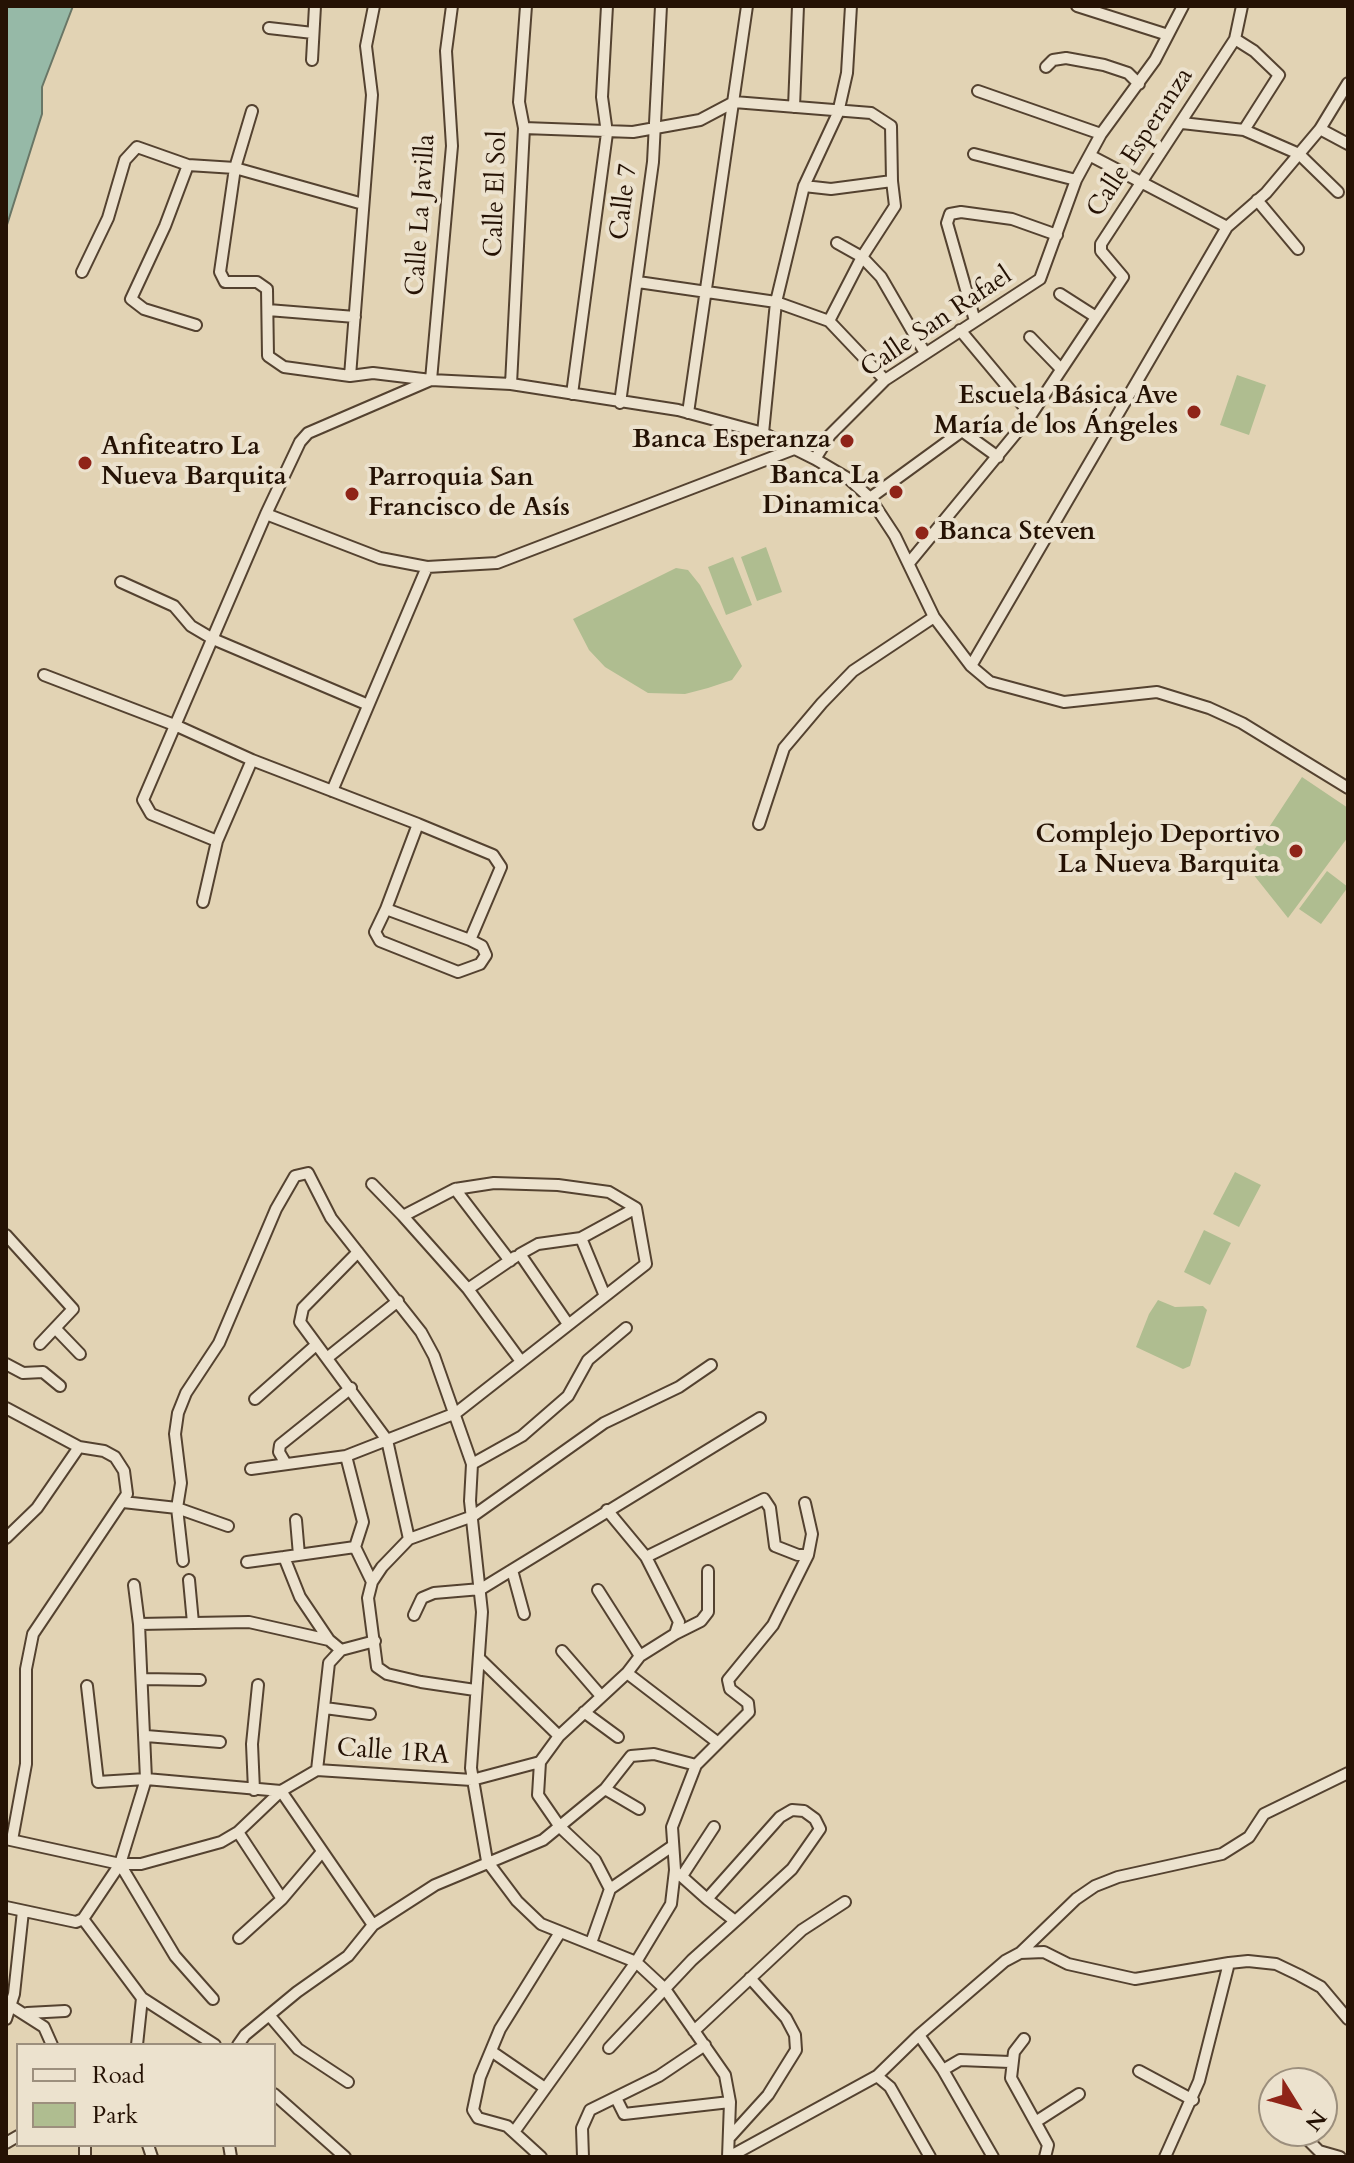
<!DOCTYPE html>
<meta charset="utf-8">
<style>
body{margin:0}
#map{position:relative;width:1354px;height:2163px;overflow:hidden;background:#e2d3b4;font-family:Cardo,serif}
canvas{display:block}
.frame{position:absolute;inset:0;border:8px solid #251204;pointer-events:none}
.legend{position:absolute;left:16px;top:2043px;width:260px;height:104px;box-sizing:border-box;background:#ece2ce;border:2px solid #9c8f7d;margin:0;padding:10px 14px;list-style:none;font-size:24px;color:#251204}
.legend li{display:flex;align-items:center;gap:16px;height:40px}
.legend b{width:40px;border:2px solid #9c8f7d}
.north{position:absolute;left:1258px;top:2067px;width:80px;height:80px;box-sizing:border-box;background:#ece2ce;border:2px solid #9c8f7d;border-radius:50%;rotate:127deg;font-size:22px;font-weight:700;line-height:32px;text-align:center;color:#251204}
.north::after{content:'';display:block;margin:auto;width:28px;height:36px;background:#8f2418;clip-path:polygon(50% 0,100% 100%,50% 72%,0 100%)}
</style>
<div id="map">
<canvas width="1354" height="2163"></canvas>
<div class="frame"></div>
<ul class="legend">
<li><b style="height:10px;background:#ece2ce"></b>Road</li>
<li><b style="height:22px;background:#afbd90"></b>Park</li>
</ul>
<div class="north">N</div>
</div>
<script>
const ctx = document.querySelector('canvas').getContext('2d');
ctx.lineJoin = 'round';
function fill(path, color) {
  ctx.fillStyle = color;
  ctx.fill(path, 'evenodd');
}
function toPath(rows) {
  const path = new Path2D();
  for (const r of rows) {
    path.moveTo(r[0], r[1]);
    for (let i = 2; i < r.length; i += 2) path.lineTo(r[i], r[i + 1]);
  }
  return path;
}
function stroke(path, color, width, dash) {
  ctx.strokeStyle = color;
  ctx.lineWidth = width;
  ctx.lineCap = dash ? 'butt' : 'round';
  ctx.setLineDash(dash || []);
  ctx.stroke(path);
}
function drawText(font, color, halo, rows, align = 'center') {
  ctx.font = font + ' Cardo,serif';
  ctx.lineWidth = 8;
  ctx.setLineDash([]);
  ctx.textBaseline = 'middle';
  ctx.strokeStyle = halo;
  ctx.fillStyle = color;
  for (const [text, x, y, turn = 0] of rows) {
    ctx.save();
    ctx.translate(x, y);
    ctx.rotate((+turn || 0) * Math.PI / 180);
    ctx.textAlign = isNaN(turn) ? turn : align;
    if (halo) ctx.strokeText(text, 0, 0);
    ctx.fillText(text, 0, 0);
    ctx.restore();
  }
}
fill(toPath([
 [1237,375,1266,385,1249,435,1220,425],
 [766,547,782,592,757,601,741,557],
 [733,557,752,605,726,615,708,567],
 [676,568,688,570,700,585,742,666,732,680,708,688,685,694,648,693,605,667,589,650,573,619],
 [1302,777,1348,808,1348,837,1288,918,1245,864],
 [1327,871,1348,887,1321,924,1299,909],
 [1235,1172,1261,1185,1239,1227,1213,1214],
 [1204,1230,1231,1243,1210,1285,1184,1272],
 [1158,1300,1175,1307,1203,1306,1207,1310,1190,1366,1183,1369,1136,1347,1149,1314]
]), '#afbd90');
const water = toPath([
 [6,6,73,6,42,87,42,114,6,228,6,6]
]);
fill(water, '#96b9a7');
stroke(water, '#697666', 2);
const minor = toPath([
 [1077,6,1168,35],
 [269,28,313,33],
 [1235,39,1254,51,1279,75,1244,130],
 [312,60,315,6],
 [1046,67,1053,60,1066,58,1104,65,1128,73,1139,84],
 [978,91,1101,134],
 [794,107,798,6],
 [252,111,235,168,220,272,225,282,257,282,267,289,268,356,284,367,350,376,373,373,431,380,452,146,446,51,452,6],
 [1182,123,1244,130,1299,154,1338,192],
 [524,128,633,132,700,120,734,102,871,113,891,126,892,181],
 [1320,129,1348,144],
 [974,154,1076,180],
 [1091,156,1227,227],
 [188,165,165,226,131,299,144,309,196,325],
 [804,186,831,189,892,181,895,206,862,257,829,321],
 [1257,200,1298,249],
 [837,243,862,257,881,277,925,353],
 [82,272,108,218,125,160,137,147,188,165,235,168,363,204],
 [638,282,776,302,829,321,885,380],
 [1060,294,1096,317],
 [268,310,355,317],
 [975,321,947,223,950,214,961,212,1012,219,1057,235],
 [960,330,1031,415],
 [1030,337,1061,369],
 [350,376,372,95,366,46,374,6],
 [511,384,524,128,519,102,526,6],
 [572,394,607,133,602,97,607,6],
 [620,403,653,162,661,6],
 [688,413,747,6],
 [763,433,776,302,804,186,838,113,847,73,851,6],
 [815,459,830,435,885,380,1040,279,1076,180,1101,134,1155,60,1183,6],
 [870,498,962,431,998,457],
 [266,514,380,558,427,567,497,563,794,449],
 [909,563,1031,415,1123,277,1101,251,1101,244,1235,39,1242,6],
 [121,582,174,606,191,626,213,639,366,704],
 [971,666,1227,227,1266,193,1320,129,1348,83],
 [44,675,177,726,252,760,418,824,493,855,501,867,470,940,386,909,418,824],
 [332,791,427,567],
 [759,824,784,748,822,703,853,671,934,617],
 [217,841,151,814,143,800,266,514,300,442,308,433,431,380,511,384,678,410,763,433,815,459,849,479,870,498,895,536,934,617,971,666,990,682,1064,702,1157,692,1209,708,1242,723,1348,788],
 [203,902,217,841,252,760],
 [386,909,375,932,380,941,458,972,480,964,486,955,482,946,470,940],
 [372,1184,403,1216],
 [6,1235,73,1309,40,1344],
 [581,1238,636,1208],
 [358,1252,303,1308,300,1322,387,1440,409,1539],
 [515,1257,468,1289,520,1360],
 [468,1289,403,1216,455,1189,510,1261],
 [568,1324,520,1254,538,1244,581,1238,605,1296],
 [55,1328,80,1354],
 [327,1358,398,1301],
 [6,1364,23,1373,43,1372,60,1386],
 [255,1399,316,1345],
 [6,1408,79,1447,104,1451,115,1457,124,1471,127,1494,33,1634,26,1669,26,1764,12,1840],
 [346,1456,363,1522,355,1547],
 [286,1464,279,1452,280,1445,351,1388],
 [472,1464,522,1436,568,1396,588,1360,626,1328],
 [251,1469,346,1456,456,1413,646,1264,636,1208,609,1192,558,1185,494,1183,455,1189],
 [123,1502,177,1508,181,1483,175,1434,178,1413,186,1393,219,1343,276,1209,295,1176,308,1173,331,1218,421,1332,434,1356,472,1464,470,1501,482,1612,471,1768,487,1861,517,1901,541,1924,636,1962,665,1989,725,2075,730,2102,728,2157],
 [296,1520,299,1555],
 [6,1538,37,1508,79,1447],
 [355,1547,284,1557,300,1597,329,1640,341,1650,375,1641],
 [355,1547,372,1582],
 [646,1557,764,1499,770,1508,775,1546,798,1555,808,1555,812,1534,805,1503],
 [183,1561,177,1508,228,1526],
 [247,1562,284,1557],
 [512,1570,524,1614],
 [189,1580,193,1623],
 [134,1585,139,1624],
 [598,1590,640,1656],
 [414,1615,422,1598,434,1593,481,1589,760,1418],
 [675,1634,701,1621,708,1612,708,1571],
 [562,1651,601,1696],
 [481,1660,559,1736],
 [627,1673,717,1742],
 [144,1679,200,1680],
 [87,1686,98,1782,146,1779,281,1791,373,1925],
 [475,1690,421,1682,387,1674,377,1667,368,1598,372,1582,382,1567,409,1539,473,1516,604,1423,679,1387,711,1365],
 [325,1708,370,1714],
 [584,1712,618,1737],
 [146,1736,220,1742],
 [540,1762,538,1795,560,1827,595,1860,610,1889],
 [317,1770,329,1663,341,1650],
 [605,1789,639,1809],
 [254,1790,252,1744,258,1685],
 [238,1832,282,1899],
 [6,1839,120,1864,141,1864,221,1842,238,1832,281,1791,317,1770,472,1780,540,1762,559,1736,627,1673,640,1656,675,1634,679,1622,646,1557,607,1510],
 [120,1864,175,1956,213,1999],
 [679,1874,707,1899],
 [682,1876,714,1827],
 [6,1907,76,1922,83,1919,120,1864,146,1779,139,1624,249,1622,329,1640],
 [83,1919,142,1998,137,2045],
 [239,1938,282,1899,321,1853],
 [591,1943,610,1889,671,1847],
 [1020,1953,1076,1899,1095,1886,1118,1877,1222,1854,1249,1837,1264,1814,1348,1773],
 [142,1998,215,2045],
 [11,2006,44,2027,52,2045],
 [27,2013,65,2011],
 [269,2015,298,2049,348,2082],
 [6,2019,14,1994,23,1911],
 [694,2031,802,1930,845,1902],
 [919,2035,1005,1961,1020,1953,1044,1952,1068,1964,1135,1979,1229,1963],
 [1024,2039,1014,2052,1011,2078,1048,2145,1045,2157],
 [238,2045,245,2035,297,1992,348,1956,373,1925,435,1885,543,1840,605,1789,631,1756,654,1754,696,1765],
 [609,2048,692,1960,741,1916,792,1869,820,1829,815,1819,804,1811,792,1810,780,1817,707,1899,735,1921],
 [491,2051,545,2088],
 [943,2070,960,2060,1010,2062],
 [1139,2071,1193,2100],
 [877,2076,890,2087,930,2157],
 [274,2094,345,2157],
 [616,2098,624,2114,730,2102],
 [1037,2121,1079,2094],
 [1299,2131,1319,2151,1340,2157],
 [514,2132,636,1962,671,1904,675,1870,672,1827,696,1765,749,1712,748,1703,730,1689,728,1680,773,1625,808,1555],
 [729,2138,768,2095,796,2050,795,2035,786,2018,750,1978],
 [6,2143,18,2136],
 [85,2145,85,2157],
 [148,2145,152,2157],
 [229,2145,231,2157],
 [541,2157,507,2126,478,2118,473,2110,480,2077,500,2029,559,1934],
 [583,2157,582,2128,590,2110,659,2076,705,2045],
 [729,2157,877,2076,919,2035,943,2070,993,2157],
 [1165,2157,1199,2081,1229,1963,1248,1961,1276,1964,1299,1975,1321,1987,1348,2019]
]);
stroke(minor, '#544230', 14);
stroke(minor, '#ece2ce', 10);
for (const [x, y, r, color] of [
 [1194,412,8,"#8f2418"],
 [847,441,8,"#8f2418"],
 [85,463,8,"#8f2418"],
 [896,492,8,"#8f2418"],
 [352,494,8,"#8f2418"],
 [922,533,8,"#8f2418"],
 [1296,851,8,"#8f2418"]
]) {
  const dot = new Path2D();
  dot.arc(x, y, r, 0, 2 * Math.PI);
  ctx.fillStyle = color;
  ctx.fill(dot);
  stroke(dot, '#ece2ce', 3);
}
drawText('26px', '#251204', '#ece2ce', [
 ["Calle Esperanza",1141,143,-57],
 ["Calle El Sol",497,194,-88],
 ["Calle 7",625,202,-83],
 ["Calle La Javilla",422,215,-86],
 ["Calle San Rafael",937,323,-34],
 ["Calle 1RA",393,1753,4]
]);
drawText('bold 26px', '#251204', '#ece2ce', [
 ["Escuela Básica Ave",1178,397],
 ["María de los Ángeles",1178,427],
 ["Banca Esperanza",831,441],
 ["Anfiteatro La",101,448,"left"],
 ["Nueva Barquita",101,478,"left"],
 ["Banca La",880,477],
 ["Dinamica",880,507],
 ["Parroquia San",368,479,"left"],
 ["Francisco de Asís",368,509,"left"],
 ["Banca Steven",938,533,"left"],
 ["Complejo Deportivo",1280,836],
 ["La Nueva Barquita",1280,866]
], 'right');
</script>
